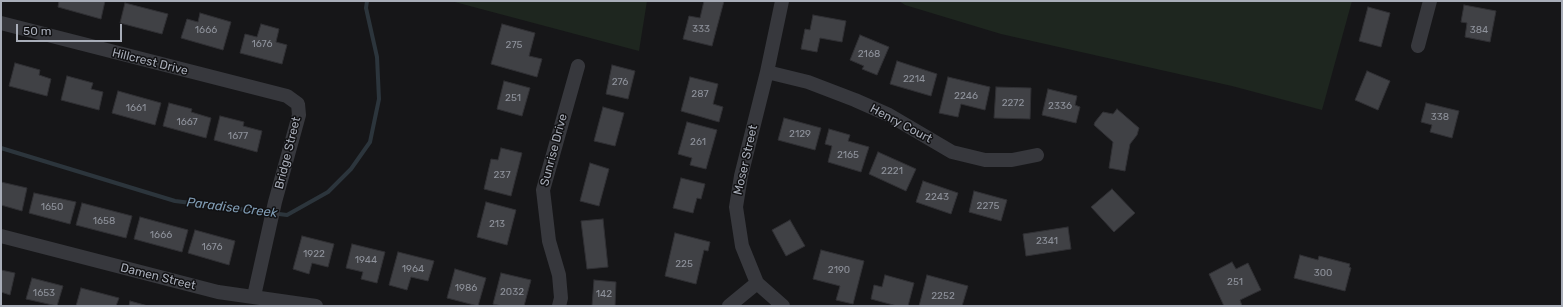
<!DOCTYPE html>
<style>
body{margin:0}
#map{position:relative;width:1563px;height:307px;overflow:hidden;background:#161618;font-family:Rubik,sans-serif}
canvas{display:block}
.frame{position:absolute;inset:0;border:2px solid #a8adb8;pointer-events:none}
.scale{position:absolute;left:16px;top:24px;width:106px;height:18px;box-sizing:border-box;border:2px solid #a8adb8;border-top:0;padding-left:5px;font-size:12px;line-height:14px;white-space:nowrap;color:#a8adb8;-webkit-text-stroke:3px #111113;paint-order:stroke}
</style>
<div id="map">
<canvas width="1563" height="307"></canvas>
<div class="frame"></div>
<div class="scale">50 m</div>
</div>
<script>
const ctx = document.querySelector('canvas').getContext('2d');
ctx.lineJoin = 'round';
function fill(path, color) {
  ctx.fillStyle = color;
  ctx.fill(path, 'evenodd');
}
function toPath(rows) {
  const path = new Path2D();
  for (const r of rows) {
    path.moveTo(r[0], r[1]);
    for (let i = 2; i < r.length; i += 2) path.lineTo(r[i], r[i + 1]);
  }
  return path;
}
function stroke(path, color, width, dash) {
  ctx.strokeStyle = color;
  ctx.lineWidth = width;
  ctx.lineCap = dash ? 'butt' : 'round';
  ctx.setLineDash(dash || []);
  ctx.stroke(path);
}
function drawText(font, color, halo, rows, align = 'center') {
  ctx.font = font + ' Rubik,sans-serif';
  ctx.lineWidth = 3;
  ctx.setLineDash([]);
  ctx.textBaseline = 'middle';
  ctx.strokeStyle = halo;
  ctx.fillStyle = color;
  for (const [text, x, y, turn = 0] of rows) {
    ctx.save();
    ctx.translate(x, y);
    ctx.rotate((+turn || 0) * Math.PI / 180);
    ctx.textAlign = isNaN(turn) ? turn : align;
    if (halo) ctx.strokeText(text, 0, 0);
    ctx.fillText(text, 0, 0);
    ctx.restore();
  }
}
fill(toPath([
 [451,1,647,1,639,51],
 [899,1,1352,1,1322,110,1232,86,1001,34,905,5]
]), '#1e261f');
stroke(toPath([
 [1,148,175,201,287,215,328,192,351,169,370,142,379,99,377,57,366,8,367,1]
]), '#2c353c', 4);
const building = toPath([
 [59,1,105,1,101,19,58,7,59,1],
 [704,1,724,1,712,46,683,39,689,16,700,18,704,1],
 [125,3,168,14,162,34,120,23,125,3],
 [1464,5,1496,11,1490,42,1465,37,1467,23,1461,22,1464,5],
 [1368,7,1390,13,1381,47,1359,41,1368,7],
 [200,13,231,22,223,50,181,38,187,19,198,22,200,13],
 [813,15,846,21,842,42,820,38,817,52,801,49,805,29,810,30,813,15],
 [261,24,279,29,276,42,287,45,282,64,240,53,245,34,257,37,261,24],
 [502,24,535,33,529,56,542,59,537,77,491,64,502,24],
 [860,35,889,47,877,75,862,69,864,66,850,60,860,35],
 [897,61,937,74,931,96,890,84,897,61],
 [15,63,40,70,39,75,51,79,47,96,9,86,15,63],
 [612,65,635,71,628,99,606,94,612,65],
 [1367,71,1390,81,1378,110,1355,100,1367,71],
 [67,76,93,83,91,89,103,92,99,110,61,100,67,76],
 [690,77,718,84,713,104,723,107,719,122,681,111,690,77],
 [948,77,990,87,985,110,961,104,958,117,939,113,948,77],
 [504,81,530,88,522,116,497,109,504,81],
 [996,87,1031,88,1030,119,994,118,996,87],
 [1048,89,1077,96,1075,105,1080,107,1076,123,1042,115,1048,89],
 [118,91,161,103,155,125,112,113,118,91],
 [169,103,192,109,191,112,211,118,206,138,163,126,169,103],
 [1426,103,1459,111,1452,138,1430,132,1432,125,1421,122,1426,103],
 [603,107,624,113,615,146,594,141,603,107],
 [1117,109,1139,128,1137,135,1130,144,1125,171,1109,168,1113,142,1094,125,1095,122,1103,112,1113,114,1117,109],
 [220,116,244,122,243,126,262,131,257,152,214,140,220,116],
 [784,118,821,128,815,150,778,140,784,118],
 [687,122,717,130,706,169,690,165,692,158,678,154,687,122],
 [829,129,850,135,848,141,869,147,861,172,828,162,832,146,825,144,829,129],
 [501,148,522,153,511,196,484,189,491,159,498,160,501,148],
 [878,152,916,169,906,191,869,174,878,152],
 [590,163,609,169,599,206,580,201,590,163],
 [681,178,705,184,701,199,697,198,693,213,673,208,681,178],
 [923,181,958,193,951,214,916,202,923,181],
 [1,182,27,188,22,211,1,205,1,182],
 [1112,189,1135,213,1114,232,1091,207,1112,189],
 [974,191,1007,200,1001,221,969,212,974,191],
 [34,193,76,202,70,224,29,213,34,193],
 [486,202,516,210,507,245,477,237,486,202],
 [82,203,132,216,126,238,76,225,82,203],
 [140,217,188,230,182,252,134,239,140,217],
 [603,219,608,267,587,269,581,221,603,219],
 [790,220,805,246,786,256,772,230,790,220],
 [1068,227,1071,249,1026,256,1023,234,1068,227],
 [195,230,235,241,229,265,188,253,195,230],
 [675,233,710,242,708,251,704,250,696,284,665,276,675,233],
 [302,236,334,244,328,267,312,263,309,274,293,269,302,236],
 [352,244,385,252,377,283,361,279,363,272,346,268,352,244],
 [821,250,864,261,853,304,836,300,840,286,813,279,821,250],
 [398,252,434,261,428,281,411,277,407,290,389,285,398,252],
 [1300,255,1318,260,1319,256,1350,264,1349,267,1351,268,1345,291,1294,278,1300,255],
 [1232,262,1236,269,1248,263,1261,290,1240,300,1242,306,1224,306,1209,274,1232,262],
 [455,269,486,278,478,306,447,298,455,269],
 [1,270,15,273,10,295,1,292,1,270],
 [501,273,531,280,524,306,502,306,493,304,501,273],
 [885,275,914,283,908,306,897,306,871,299,874,285,882,287,885,275],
 [927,275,968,286,962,306,919,306,927,275],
 [32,278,63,286,57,306,26,299,32,278],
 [594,280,616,282,615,306,592,306,594,280],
 [81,288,119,298,116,306,76,306,81,288],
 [130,301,148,306,129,306,130,301]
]);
fill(building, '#404145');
stroke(building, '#303034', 1);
stroke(toPath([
 [782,1,767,72,741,176,736,207,742,246,757,283,783,306],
 [1,23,287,96,298,104,299,115,275,202,254,296],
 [1418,46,1430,1],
 [767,72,808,82,855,100,889,115,952,152,985,160,1012,160,1037,155],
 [1,236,218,292,316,306],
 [559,306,561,298,559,275,549,241,543,190,578,66],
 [729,306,757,283]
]), '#37383d', 14);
drawText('10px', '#8e929b', null, [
 ["333",701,29],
 ["1666",206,30],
 ["384",1479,30],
 ["1676",262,44],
 ["275",514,45],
 ["2168",869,54],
 ["2214",914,79],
 ["276",620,82],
 ["287",700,94],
 ["2246",966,96],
 ["251",513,98],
 ["2272",1013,103],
 ["2336",1060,106],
 ["1661",136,108],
 ["338",1440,117],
 ["1667",187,122],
 ["2129",800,134],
 ["1677",238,136],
 ["261",698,142],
 ["2165",848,155],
 ["2221",892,171],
 ["237",502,175],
 ["2243",937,197],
 ["2275",988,206],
 ["1650",52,207],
 ["1658",104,221],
 ["213",497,224],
 ["1666",161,235],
 ["2341",1047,241],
 ["1676",212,247],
 ["1922",314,254],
 ["1944",366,260],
 ["225",684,264],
 ["1964",413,269],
 ["2190",839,270],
 ["300",1323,273],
 ["251",1235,282],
 ["1986",466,288],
 ["2032",512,292],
 ["1653",44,293],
 ["142",604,294],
 ["2252",943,296]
]);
drawText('12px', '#a8adb8', '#111113', [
 ["Hillcrest Drive",150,62,14],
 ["Henry Court",901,124,28],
 ["Sunrise Drive",554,150,-75],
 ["Bridge Street",288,153,-76],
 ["Moser Street",746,160,-77],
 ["Damen Street",158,277,14]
]);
drawText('italic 13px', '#7f9bb3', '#111113', [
 ["Paradise Creek",232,208,7]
]);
</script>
